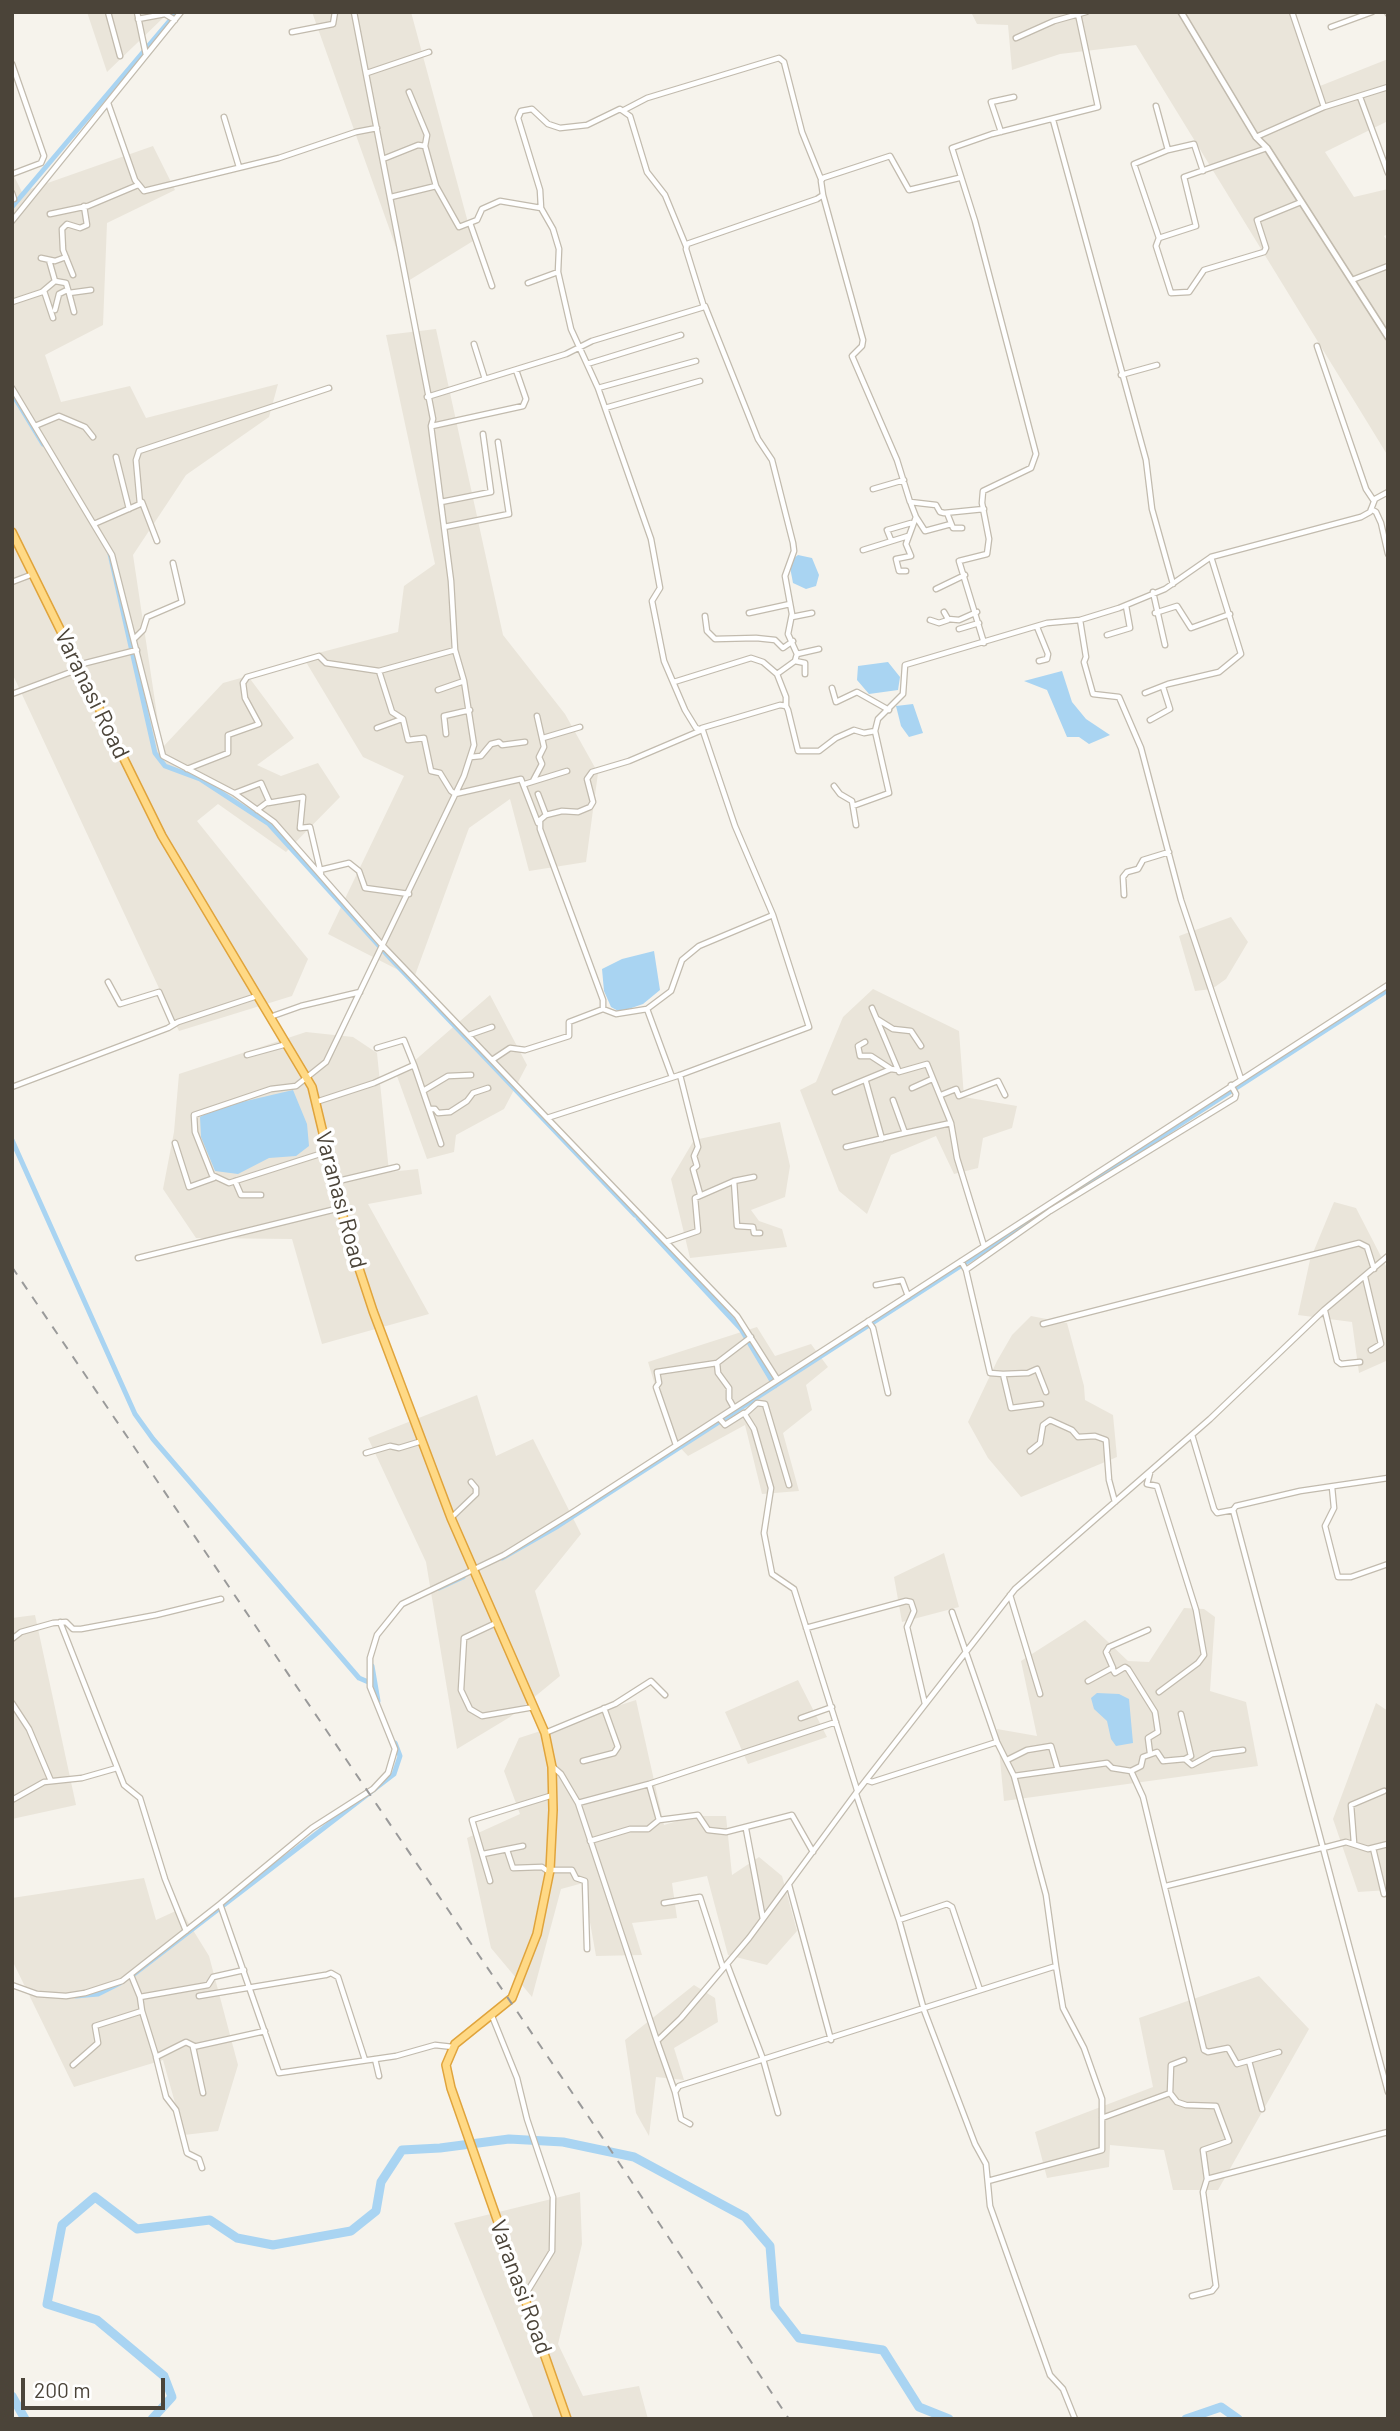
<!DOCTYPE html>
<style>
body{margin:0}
#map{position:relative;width:1400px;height:2431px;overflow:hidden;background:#f6f3ec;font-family:Barlow,sans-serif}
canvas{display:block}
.frame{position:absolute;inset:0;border:14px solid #4b4439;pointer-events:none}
.scale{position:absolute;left:21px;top:2378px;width:144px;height:32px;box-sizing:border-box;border:4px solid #4b4439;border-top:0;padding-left:9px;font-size:21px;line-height:24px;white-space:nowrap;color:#4b4439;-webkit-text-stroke:5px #fff;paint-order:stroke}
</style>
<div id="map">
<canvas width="1400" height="2431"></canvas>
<div class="frame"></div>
<div class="scale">200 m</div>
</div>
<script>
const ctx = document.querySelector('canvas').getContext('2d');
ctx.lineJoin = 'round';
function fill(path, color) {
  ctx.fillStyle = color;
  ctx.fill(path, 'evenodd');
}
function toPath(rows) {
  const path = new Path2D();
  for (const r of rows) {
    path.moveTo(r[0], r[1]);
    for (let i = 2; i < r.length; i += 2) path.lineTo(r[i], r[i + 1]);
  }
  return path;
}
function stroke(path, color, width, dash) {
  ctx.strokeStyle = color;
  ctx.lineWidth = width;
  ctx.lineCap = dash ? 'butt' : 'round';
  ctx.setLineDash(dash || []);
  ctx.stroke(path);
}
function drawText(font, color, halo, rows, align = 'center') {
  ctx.font = font + ' Barlow,sans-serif';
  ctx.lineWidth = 7;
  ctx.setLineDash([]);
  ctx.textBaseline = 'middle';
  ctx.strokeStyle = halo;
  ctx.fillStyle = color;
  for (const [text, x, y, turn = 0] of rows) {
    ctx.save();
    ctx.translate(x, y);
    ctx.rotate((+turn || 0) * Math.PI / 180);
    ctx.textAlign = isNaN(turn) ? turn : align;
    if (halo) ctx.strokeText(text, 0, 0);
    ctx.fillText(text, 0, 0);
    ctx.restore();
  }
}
fill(toPath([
 [87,12,162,12,163,18,107,72],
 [312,12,411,12,473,241,408,281],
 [971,12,1295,12,1320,86,1388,59,1388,121,1325,152,1354,197,1388,189,1388,234,1384,236,1388,242,1388,456,1136,45,1060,54,1012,70,1008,25,977,24],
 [153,146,175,190,107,223,103,325,45,355,61,402,130,386,146,418,278,384,269,417,186,475,133,555,162,748,223,683,248,676,294,738,257,765,281,776,318,763,340,797,286,852,218,804,197,821,308,959,292,996,179,1031,12,673,12,172,22,192],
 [436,329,503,635,565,714,598,773,586,862,529,871,510,799,469,828,414,978,328,934,404,776,363,757,303,657,398,632,404,586,435,564,386,335],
 [1231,917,1248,942,1226,979,1212,989,1195,991,1179,936],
 [873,989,959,1031,964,1097,1017,1106,1012,1128,983,1138,978,1168,954,1174,936,1136,891,1155,867,1214,839,1191,800,1090,816,1082,843,1017],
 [490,995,527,1065,504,1109,456,1135,454,1152,427,1159,397,1076],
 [306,1032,353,1037,377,1053,389,1172,418,1169,422,1194,368,1204,429,1314,322,1344,292,1239,196,1238,163,1189,174,1132,179,1074],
 [780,1122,790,1166,785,1197,751,1210,759,1221,782,1229,787,1247,690,1258,671,1179,694,1140],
 [1334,1202,1356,1208,1388,1270,1386,1361,1359,1373,1352,1322,1298,1315,1310,1260],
 [1031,1316,1067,1323,1084,1386,1085,1400,1113,1415,1117,1457,1021,1497,988,1458,968,1422,997,1361,1012,1335],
 [757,1327,775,1356,811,1344,828,1367,806,1385,812,1410,783,1433,799,1491,762,1494,745,1425,688,1456,671,1438,648,1362],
 [477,1395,496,1456,533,1439,581,1534,535,1591,560,1676,510,1717,457,1749,426,1562,368,1438],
 [944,1553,959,1607,902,1622,894,1577],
 [1184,1608,1204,1609,1215,1617,1210,1691,1246,1702,1258,1766,1004,1801,997,1729,1037,1736,1021,1661,1085,1620,1128,1661,1149,1662],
 [35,1615,76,1805,12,1819,12,1618],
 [798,1680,827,1737,748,1764,725,1712],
 [636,1700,664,1825,694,1816,726,1816,732,1875,759,1857,782,1876,797,1931,767,1965,728,1955,707,1876,672,1883,677,1918,632,1923,642,1955,596,1956,583,1883,561,1889,532,1997,491,1948,467,1838,520,1814,504,1771,519,1738],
 [1376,1703,1388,1711,1388,1890,1358,1892,1333,1819],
 [144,1878,156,1920,180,1909,209,1956,238,2065,218,2131,184,2135,163,2060,74,2087,12,1960,12,1898],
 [1259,1976,1309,2029,1218,2190,1173,2190,1164,2150,1110,2145,1109,2167,1047,2178,1035,2132,1153,2087,1139,2018],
 [694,1985,715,1998,718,2022,674,2048,684,2080,656,2077,649,2136,636,2113,625,2040],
 [580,2192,582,2244,558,2344,583,2396,639,2386,648,2419,534,2419,454,2223]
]), '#eae5da');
fill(toPath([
 [798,555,812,558,819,575,816,586,806,589,793,583,789,562],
 [888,662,900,677,898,690,869,694,857,680,858,666],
 [1062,671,1072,702,1086,719,1110,735,1089,744,1079,737,1067,737,1047,690,1024,681],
 [913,704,923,733,909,737,901,726,896,706],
 [654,951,660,990,643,1004,620,1012,611,1007,604,991,602,969,622,959],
 [293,1090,307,1124,309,1146,296,1156,269,1158,238,1174,215,1171,201,1137,200,1117,216,1108],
 [1097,1693,1119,1694,1129,1699,1133,1743,1116,1746,1111,1739,1107,1721,1094,1709,1091,1698]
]), '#a9d4f2');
stroke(toPath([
 [12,207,177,12],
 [12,393,43,444],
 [110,554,155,753,165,766,200,779,269,824,391,959,635,1215],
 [12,1140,135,1414,153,1439,359,1678,373,1684],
 [638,1218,741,1329,775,1386],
 [502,1558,558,1526,1388,990],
 [439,1588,463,1577],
 [372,1666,378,1701],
 [134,1974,394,1774,400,1756,395,1743],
 [76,1996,98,1994,120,1983]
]), '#a9d4f2', 5);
stroke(toPath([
 [12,2396,25,2419],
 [152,2419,172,2397,164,2376,97,2320,47,2304,62,2225,95,2197,137,2229,210,2220,237,2238,273,2245,351,2231,376,2211,381,2182,402,2150,440,2148,509,2139,563,2142,634,2157,745,2217,770,2246,775,2307,799,2338,883,2350,919,2407,949,2419],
 [1186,2419,1221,2407,1238,2419]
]), '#a9d4f2', 9);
const minor = toPath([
 [108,12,120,56],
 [137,12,146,55],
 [1292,12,1324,107],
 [1387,12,1388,14],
 [138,19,165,14,175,20],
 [1331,27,1372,12],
 [292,32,333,24,335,12],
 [1016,38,1054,21,1086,12],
 [12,64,44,156,41,163,12,174],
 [367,73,429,52],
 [409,92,427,135,425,146],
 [1360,97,1388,173],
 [108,103,135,180,144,191,279,158,356,132,377,128],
 [1156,106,1168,150,1194,144,1203,171],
 [624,110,647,98,779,58,784,62,802,132,821,179],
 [224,117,239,167],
 [1053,120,1146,460,1152,509,1173,584],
 [1001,132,991,102,1014,97],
 [1256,137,1324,107,1388,87],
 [1267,148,1184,177,1196,226,1159,238,1156,246,1171,293,1189,292,1204,270,1264,252,1266,248,1257,220,1301,202],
 [383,159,418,145,425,146,436,186,459,227,477,220,482,209,500,201,541,208,540,190,518,118,521,111,532,109,548,124,560,128,587,125,620,109,630,116,647,172,665,195,686,246],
 [12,193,14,199],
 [823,195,863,340,862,346,852,356,897,460,910,502,936,505,940,512,944,513,984,509],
 [391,197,436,186],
 [541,208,553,229,559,249,558,272],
 [50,214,88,206,138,185],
 [12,221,181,12],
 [470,223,492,286],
 [1159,238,1134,164,1168,150],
 [41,258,55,261,66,257],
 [73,275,63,250,62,229,67,224,80,228,87,225,84,206],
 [1352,280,1388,266],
 [55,281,66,283,69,293,91,290],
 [44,291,53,318],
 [69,293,74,312],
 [12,302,42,292,55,281,49,260],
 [705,306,758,439,772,460,793,543,794,551,785,576,792,614,788,634,797,654,795,661,777,674,786,697,786,706],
 [55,310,59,294,67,290],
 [474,344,485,379],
 [1317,346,1366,489,1374,501],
 [587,364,681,335],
 [1121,375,1157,365],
 [12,388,112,555,163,756,234,793,274,822,383,946,547,1118,680,1075,809,1027,773,915,735,826,702,728,780,705,786,706,788,710,798,751,819,751,836,738,854,730,864,733,875,731,889,793,853,806],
 [598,388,696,361],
 [427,397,566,354,592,341,704,307,686,249,687,244,817,199,823,195,821,181,823,178,890,156,909,190,959,178],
 [605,408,700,381],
 [35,426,59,416,85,427,93,437],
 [432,426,523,406,526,399,516,370],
 [116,457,129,509],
 [873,489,904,480],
 [142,502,157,541],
 [441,502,491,492,483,434],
 [1371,509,1376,512,1381,523,1388,554],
 [947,513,953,528,962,528],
 [916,517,925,531,951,524],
 [94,524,140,504,136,460,139,451,329,388],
 [444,527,509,514,498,442],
 [891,540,887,530,911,523],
 [863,550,908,536],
 [906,571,899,571,896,559,911,556,906,544,916,517,911,504],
 [12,582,33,574],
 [936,589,965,575],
 [1153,592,1165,645],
 [944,612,948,619,959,620,977,612],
 [749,613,790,604],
 [1155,613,1177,606,1191,628,1230,614],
 [705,616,707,631,715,639,756,638,775,640,783,648,793,641],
 [792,617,812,613],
 [930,620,939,623,948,620],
 [1080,620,1086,657,1084,662,1093,694,1119,697,1141,748,1181,900,1241,1079],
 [1037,627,1048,654,1047,659,1039,661],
 [959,629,979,623],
 [1107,635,1130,628,1126,606],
 [135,638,143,630,147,617,182,602,173,563],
 [984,643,959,561,987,554,989,539,982,503,983,491,1031,468,1036,454,975,221,952,148,992,134,1098,107,1078,14],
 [797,654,819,649],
 [795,661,805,663,805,674],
 [78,665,137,650],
 [379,671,392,712,403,719,408,740,424,738,431,771,440,773,451,791,455,794,521,779,538,823],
 [674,682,751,658,763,662,777,674],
 [832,688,836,702,857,692,889,710],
 [438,690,464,681],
 [1145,693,1168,684,1219,672,1241,654,1211,557],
 [12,694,79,669],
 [1150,720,1170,709,1163,687],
 [377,728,402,719],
 [875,731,878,719,903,694,905,665,1047,623,1080,620,1119,608,1165,589,1211,557,1361,517,1370,512,1375,499,1388,492],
 [446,734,444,716,470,710],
 [543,738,580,727],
 [471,757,481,756,491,744,499,742,502,745,525,742],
 [187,769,228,753,228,735,259,724,245,698,243,683,247,677,319,656,326,663,379,671,455,650],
 [533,781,542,764,539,757,544,747,537,716],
 [525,784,567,771],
 [834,786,840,794,852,801,856,825],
 [235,793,261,783,269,801,257,810],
 [538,794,546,815],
 [268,803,303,797,300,828,310,827,321,874],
 [320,870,349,863,359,871,365,888,409,894],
 [1124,895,1123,877,1127,872,1138,869,1143,860,1169,852],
 [108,982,120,1004,159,992,173,1024],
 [872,1008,899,1072,927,1064,951,1123,957,1158,984,1246],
 [603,1009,616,1014,647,1009,672,1077],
 [647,1009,671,991,682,960,699,946,773,915],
 [270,1017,301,1006,360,992],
 [877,1019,893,1029,911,1031,921,1046],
 [469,1035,492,1027],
 [865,1042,858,1046,860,1056,871,1056,891,1069],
 [377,1048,404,1040,414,1065],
 [247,1055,287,1044],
 [492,1060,510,1048,525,1050,569,1036,569,1022,603,1009,603,1000,540,829,540,820,546,815,562,811,578,812,590,807,593,802,587,779,592,772,629,761,702,730,696,728,685,710,664,661,652,601,660,588,651,539,598,388,571,329,558,272,528,283],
 [680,1075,698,1147,694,1156,697,1166,693,1169,700,1194],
 [866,1082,882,1139],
 [12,1087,168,1028,178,1022,257,996],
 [912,1088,932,1079],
 [423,1091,448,1076,471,1075],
 [835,1092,891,1069,898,1070],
 [941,1095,956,1089,959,1096,998,1081,1005,1095],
 [893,1100,905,1133,951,1123],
 [316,1102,374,1083,414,1065,441,1144],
 [429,1109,435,1109,438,1113,450,1112,467,1101,473,1093,488,1088],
 [547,1118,666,1242,698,1231,695,1198,734,1181,754,1177],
 [175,1143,189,1187,214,1178],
 [846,1147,905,1133],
 [326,1152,229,1183,212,1175,195,1132,194,1115,271,1089,296,1086,326,1062,464,776,474,745,464,681,455,650,451,581,431,426,433,419,354,12],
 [235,1181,241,1195,261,1195],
 [734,1181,737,1226,753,1227,754,1233,760,1233],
 [334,1182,397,1167],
 [666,1242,737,1316,777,1379],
 [138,1258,340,1208],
 [961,1261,966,1270,990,1373,1003,1374,1011,1408,1041,1404],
 [966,1270,1050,1211,1235,1098,1236,1094,1231,1085],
 [1365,1277,1381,1344,1371,1350],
 [876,1285,902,1280,908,1296],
 [1325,1311,1337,1361,1341,1364,1360,1362],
 [868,1321,873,1328,888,1393],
 [1043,1324,1359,1243,1367,1247,1374,1269],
 [1003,1374,1028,1373,1037,1369,1046,1392],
 [734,1408,729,1399,729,1388,718,1373,717,1363,751,1337],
 [746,1413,757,1403,765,1404,789,1485],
 [719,1418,725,1425,744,1413,754,1429,771,1488,764,1533,772,1574,794,1589,857,1790],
 [1192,1435,1214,1509,1217,1513,1233,1510],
 [676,1445,656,1387,659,1383,657,1372,717,1363],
 [1030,1451,1040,1443,1043,1425,1050,1420,1072,1430,1078,1437,1095,1436,1106,1440,1109,1480,1115,1502],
 [366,1453,390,1446,399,1448,422,1441],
 [1150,1473,1147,1484,1157,1486,1196,1610,1204,1655,1198,1663,1159,1692],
 [1388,1478,1300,1491,1236,1506,1233,1510,1388,2092],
 [1332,1487,1334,1508,1325,1526,1338,1577,1351,1577,1388,1564],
 [451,1518,476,1494,476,1488,471,1482],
 [1010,1595,1040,1694],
 [952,1612,997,1742,1014,1776,1046,1895,1056,1966],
 [60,1622,124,1785,140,1798,165,1879,186,1931],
 [496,1623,464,1638,461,1690,470,1709,482,1716,534,1707],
 [806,1628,906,1601,911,1602,914,1611,907,1627,925,1704],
 [12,1639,21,1632,53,1623,66,1622,73,1629,81,1629,156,1615,221,1599],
 [1113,1668,1106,1652,1109,1647,1148,1630],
 [1088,1681,1112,1668,1115,1673,1125,1667,1128,1669,1155,1712,1158,1732,1148,1738,1150,1753],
 [12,1703,29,1729,51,1781],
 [1181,1714,1191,1756,1185,1759],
 [801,1718,832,1707],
 [545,1733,615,1704,651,1681,665,1695],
 [1007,1760,1027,1750,1051,1746,1058,1770],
 [583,1761,614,1753,618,1747,604,1708],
 [553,1767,561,1774,578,1803,657,2041,681,2018,749,1938,856,1793,1015,1589,1210,1419,1324,1310,1388,1256],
 [1131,1771,1141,1766,1143,1757,1157,1752,1163,1761,1185,1759,1192,1765,1212,1754,1243,1750],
 [1014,1776,1107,1763,1112,1768,1131,1771,1143,1797,1204,2050,1208,2052,1228,2048,1237,2064,1279,2052],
 [866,1780,872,1782,997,1742],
 [649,1784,659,1820,698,1815,708,1830,726,1832,792,1815,813,1852],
 [856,1794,899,1920,924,2010,975,2144,986,2164,990,2206,1050,2375,1063,2389,1075,2419],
 [12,1800,44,1782,82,1778,117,1768],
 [578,1803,649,1784,836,1722],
 [746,1829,763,1919],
 [590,1841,630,1829,648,1829,659,1820],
 [1354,1843,1351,1805,1384,1791],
 [1323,1848,1346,1842,1368,1849,1388,1844],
 [1373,1848,1384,1894],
 [507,1850,513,1868,542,1867,549,1872],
 [483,1854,523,1846],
 [551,1870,572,1870,576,1878,585,1881,587,1949],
 [490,1881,472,1820,553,1795],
 [789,1885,831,2040],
 [1166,1886,1321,1848],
 [664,1903,700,1897,723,1968],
 [220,1904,312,1828,373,1789,388,1773,395,1749,370,1687,370,1658,377,1635,402,1604,504,1555,575,1511,1388,985],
 [899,1920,947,1904,952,1907,980,1990],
 [727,1964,763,2059,778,2113],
 [326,1975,331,1973,338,1977,365,2060],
 [12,1985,37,1994,66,1996,85,1993,122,1981,220,1904,279,2073,396,2056,435,2045,453,2047],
 [199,1996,325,1975],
 [140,1997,208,1985,213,1977,244,1970],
 [142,2011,156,2056],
 [492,2016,517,2078,527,2119,553,2197,552,2251,524,2297],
 [657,2041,675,2092,679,2086,1056,1966,1063,2008,1084,2048,1102,2099,1102,2150,988,2181],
 [194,2046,186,2042,156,2057,166,2097,176,2110,187,2153,199,2159,202,2168],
 [375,2059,379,2076],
 [1249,2061,1262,2109],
 [73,2065,98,2043,95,2026,142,2011,140,1997,131,1975],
 [675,2092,681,2119,690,2124],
 [203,2093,193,2047,265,2031],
 [1170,2093,1171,2065,1184,2060],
 [1102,2118,1170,2093,1177,2102,1186,2105,1216,2106,1229,2141,1203,2150,1207,2179,1388,2132],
 [1192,2296,1212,2291,1216,2286,1203,2192,1207,2179]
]);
const tertiary = toPath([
 [1181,12,1256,137,1267,148,1388,337]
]);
const trunk = toPath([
 [12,532,162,836,312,1087,346,1229,373,1311,451,1518,545,1733,552,1767,553,1810,550,1870,537,1934,512,1998,455,2044,446,2065,451,2088,567,2419]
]);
stroke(minor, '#c2bbae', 7);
stroke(tertiary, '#c2bbae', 8);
stroke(trunk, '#e0a43c', 10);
stroke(minor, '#fff', 4.5);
stroke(tertiary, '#fff', 5);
stroke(trunk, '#ffd985', 7);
stroke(toPath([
 [12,1267,588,2116,789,2419]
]), '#9a9a9a', 2, [9, 9]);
drawText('23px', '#4b4439', '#fff', [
 ["Varanasi Road",92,694,64],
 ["Varanasi Road",341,1200,75],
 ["Varanasi Road",521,2287,70]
]);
</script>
